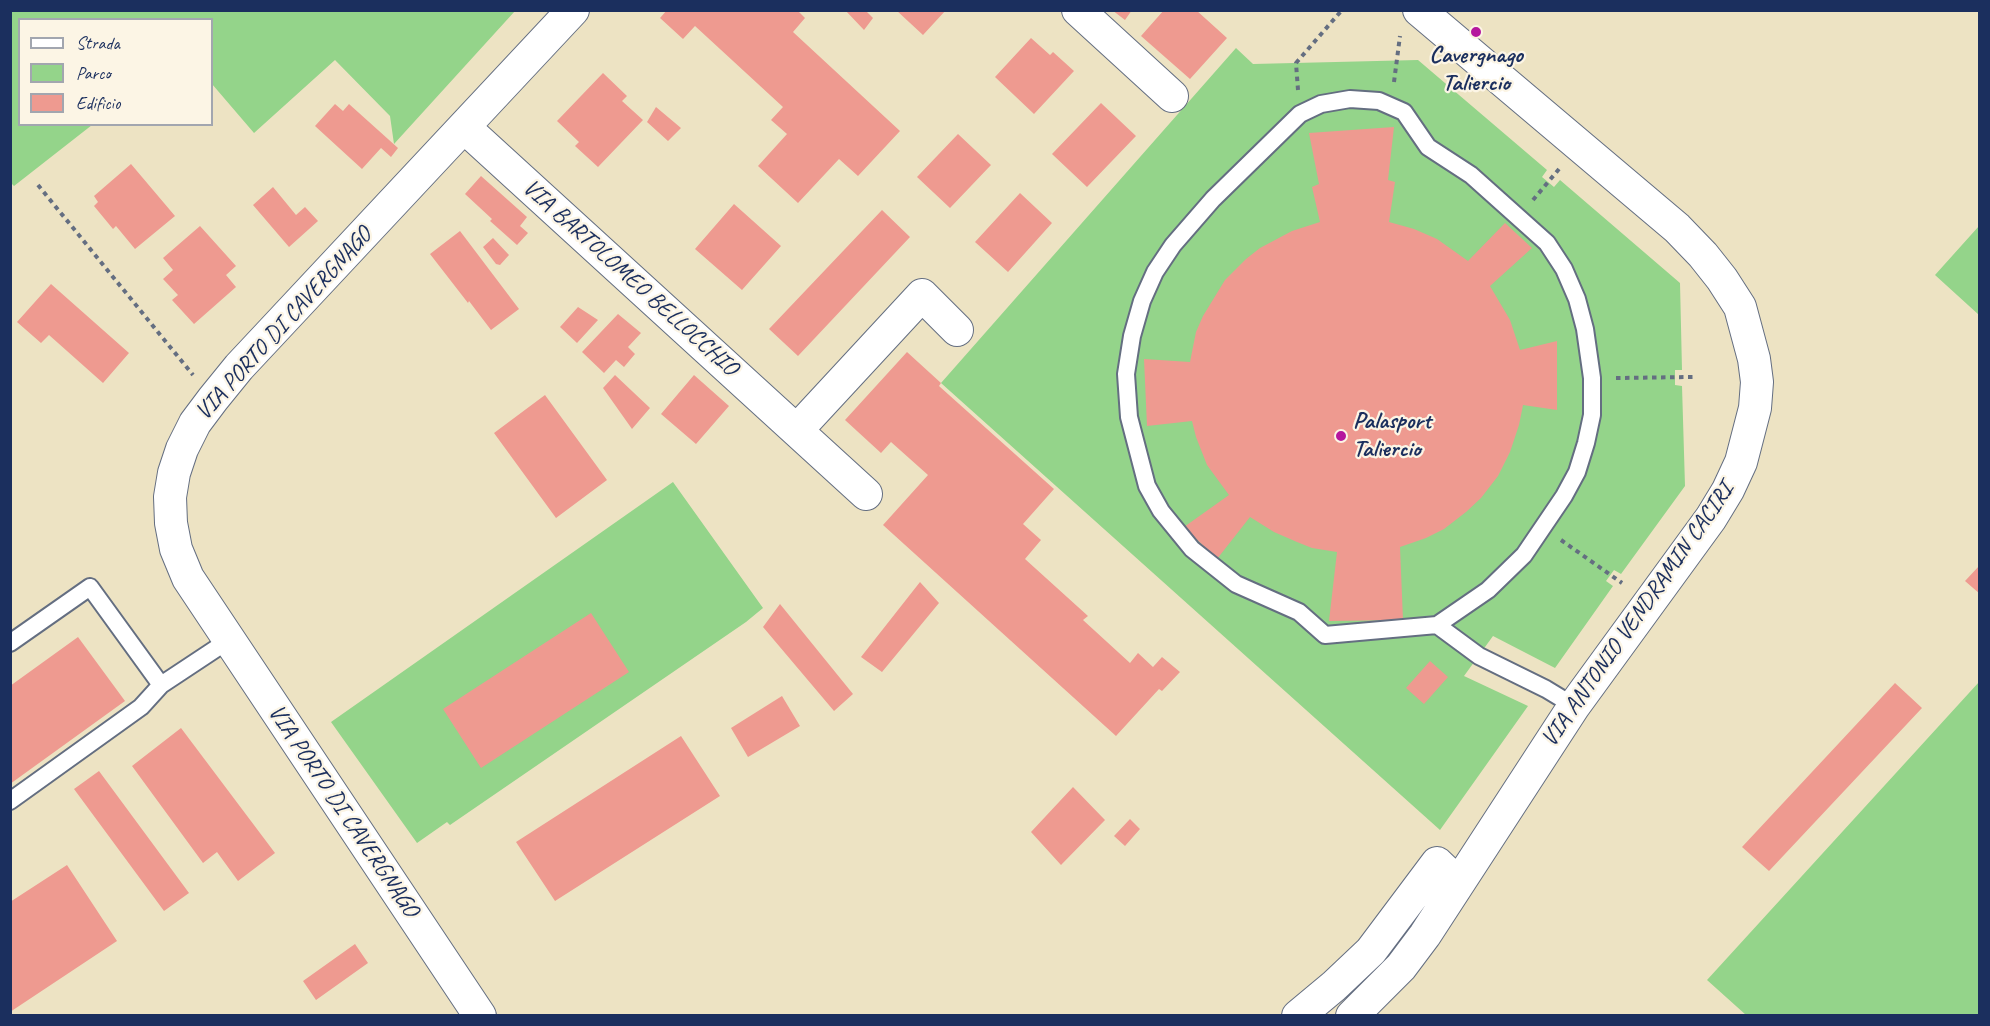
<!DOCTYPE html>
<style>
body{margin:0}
#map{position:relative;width:1990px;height:1026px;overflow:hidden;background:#ede3c3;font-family:Caveat,sans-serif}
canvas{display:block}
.frame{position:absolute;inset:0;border:12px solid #1b2f5e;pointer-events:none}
.legend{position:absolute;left:18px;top:18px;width:195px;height:108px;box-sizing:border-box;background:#fcf5e5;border:2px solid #a2a6af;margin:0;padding:8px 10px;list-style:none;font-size:18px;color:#1b2f5e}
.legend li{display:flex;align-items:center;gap:12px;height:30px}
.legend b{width:30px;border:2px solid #a2a6af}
</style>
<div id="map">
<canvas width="1990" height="1026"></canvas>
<div class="frame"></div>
<ul class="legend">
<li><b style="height:8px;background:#fff"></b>Strada</li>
<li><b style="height:16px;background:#94d48a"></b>Parco</li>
<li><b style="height:16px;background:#ee9a90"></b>Edificio</li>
</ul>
</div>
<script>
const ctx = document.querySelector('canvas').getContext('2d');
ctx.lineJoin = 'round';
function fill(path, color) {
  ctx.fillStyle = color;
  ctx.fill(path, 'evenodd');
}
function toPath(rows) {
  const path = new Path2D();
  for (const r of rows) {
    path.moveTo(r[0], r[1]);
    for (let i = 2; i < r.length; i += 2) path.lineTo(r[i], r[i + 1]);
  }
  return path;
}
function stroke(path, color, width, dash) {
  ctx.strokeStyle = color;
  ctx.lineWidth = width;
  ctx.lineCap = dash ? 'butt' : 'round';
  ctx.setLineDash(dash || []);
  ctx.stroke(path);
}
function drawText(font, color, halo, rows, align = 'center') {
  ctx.font = font + ' Caveat,sans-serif';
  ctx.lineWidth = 4.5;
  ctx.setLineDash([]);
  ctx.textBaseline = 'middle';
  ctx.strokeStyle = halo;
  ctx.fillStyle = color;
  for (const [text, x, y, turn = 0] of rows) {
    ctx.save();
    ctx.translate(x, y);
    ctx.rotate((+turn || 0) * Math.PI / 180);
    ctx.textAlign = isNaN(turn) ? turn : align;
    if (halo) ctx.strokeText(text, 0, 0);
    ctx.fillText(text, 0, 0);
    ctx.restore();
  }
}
fill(toPath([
 [10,11,11,10,515,11,394,144,390,116,335,60,254,133,212,84,212,20,20,20,20,124,92,125,14,186,10,182],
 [1236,48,1253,64,1418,60,1547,170,1542,177,1554,187,1560,180,1680,283,1682,370,1675,370,1675,385,1682,386,1685,486,1621,574,1614,570,1606,581,1613,586,1555,668,1493,636,1464,676,1528,706,1440,830,941,383],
 [1979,226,1979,315,1935,275],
 [673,482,763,608,746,622,450,825,447,822,417,843,331,722],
 [1979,682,1979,1015,1746,1015,1707,980]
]), '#94d48a');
fill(toPath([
 [667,10,797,10,805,18,793,32,900,131,858,176,839,159,798,203,758,166,787,134,771,120,783,107,695,26,683,39,660,18],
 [845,10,865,10,873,18,864,30],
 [896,10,946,10,923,35],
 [1112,10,1132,10,1125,20],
 [1164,10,1196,10,1227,38,1190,79,1141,36],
 [1031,38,1050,55,1053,52,1074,71,1034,114,995,77],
 [603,73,627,96,622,101,643,120,598,167,575,146,579,142,557,121],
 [1101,103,1136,136,1087,187,1052,154],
 [335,104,343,111,349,104,398,148,391,157,381,148,362,169,315,126],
 [656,107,681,128,668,141,647,122],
 [1394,127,1388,180,1395,182,1389,222,1414,229,1437,239,1468,261,1505,223,1532,248,1490,286,1510,320,1520,350,1557,341,1557,410,1523,405,1519,425,1510,452,1498,476,1481,498,1466,512,1444,529,1426,538,1400,547,1403,620,1329,621,1337,552,1312,548,1297,542,1274,532,1250,517,1217,559,1184,527,1229,495,1207,465,1196,437,1192,421,1147,426,1144,359,1190,362,1196,332,1203,316,1225,280,1246,259,1260,248,1292,231,1320,222,1312,187,1319,184,1309,133],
 [958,134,991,165,950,208,917,177],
 [131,164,175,216,135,249,116,226,113,229,94,206,98,202,94,196],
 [481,176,527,217,520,226,528,233,517,245,490,221,492,219,465,194],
 [273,187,296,215,305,207,318,221,289,247,253,205],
 [1020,193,1052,223,1008,272,975,242],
 [734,204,781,246,742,290,695,249],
 [882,210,910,237,798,356,769,329],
 [200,226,236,266,226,275,236,287,194,324,172,300,178,295,163,279,173,270,163,258],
 [460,231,519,309,491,330,469,301,468,303,430,254],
 [493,238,509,255,500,265,496,264,483,247],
 [51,284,129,353,103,383,49,335,41,343,17,322],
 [578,307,598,320,577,343,560,327],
 [618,314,641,333,628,347,635,354,624,367,616,360,604,373,582,352],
 [907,352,941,383,939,386,1054,489,1023,524,1041,540,1025,559,1088,616,1083,620,1130,663,1138,653,1153,667,1162,657,1180,672,1162,691,1159,689,1116,736,883,525,928,475,891,442,881,453,845,420],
 [615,375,650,408,632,429,603,388],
 [694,375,729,406,696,444,661,414],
 [545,395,607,480,556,518,494,433],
 [1980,565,1980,594,1965,581],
 [920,582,939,603,882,672,861,657],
 [780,604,853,694,834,711,763,627],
 [591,613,629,672,481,768,443,709],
 [78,637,125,701,10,784,10,686],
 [1430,661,1448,677,1424,704,1406,688],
 [1895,683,1922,708,1769,871,1742,847],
 [782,696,800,726,748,757,731,728],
 [181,728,275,853,238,881,217,852,203,863,132,766],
 [681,736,720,796,555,901,516,842],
 [99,771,189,893,164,911,74,789],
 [1073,787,1105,820,1061,865,1031,832],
 [1130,819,1140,829,1125,846,1114,836],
 [67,865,117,941,10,1012,10,902],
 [355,944,368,963,316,1000,303,981]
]), '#ee9a90');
const lane = toPath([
 [1437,625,1488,590,1524,555,1564,496,1577,472,1586,443,1592,415,1592,378,1585,329,1577,299,1564,269,1547,243,1471,175,1428,147,1404,112,1379,101,1350,99,1321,104,1300,114,1213,199,1173,245,1155,272,1142,301,1132,336,1126,374,1129,417,1147,486,1161,511,1192,549,1236,584,1299,612,1325,635,1437,625,1479,656,1546,689,1574,706],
 [10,643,90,587,161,685],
 [10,801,141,707,161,685,229,640]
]);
const street = toPath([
 [1078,10,1172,96],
 [464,127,866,494],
 [797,430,922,295,957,330],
 [480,1016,188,578,176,549,171,523,170,497,174,473,182,449,195,423,213,399,239,367,573,10],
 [1298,1016,1334,986,1371,951,1437,863,1458,883],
 [1352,1016,1401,967,1425,935,1574,706,1711,518,1728,490,1741,462,1755,408,1757,382,1754,359,1740,307,1722,279,1703,255,1677,228,1419,10]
]);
stroke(lane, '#646e81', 20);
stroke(street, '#646e81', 34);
stroke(toPath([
 [1394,82,1400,36],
 [1298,90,1296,63,1342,10],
 [38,185,193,375],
 [1533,200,1559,169],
 [1616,378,1693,377],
 [1561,540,1622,583]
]), '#646e81', 4, [4.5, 4.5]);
stroke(lane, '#fff', 16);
stroke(street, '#fff', 32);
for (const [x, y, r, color] of [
 [1476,32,6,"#b5179e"],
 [1341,436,6,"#b5179e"]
]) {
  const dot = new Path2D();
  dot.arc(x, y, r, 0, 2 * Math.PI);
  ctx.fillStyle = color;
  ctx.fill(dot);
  stroke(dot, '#fcf5e5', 2);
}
drawText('bold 24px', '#1b2f5e', '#fcf5e5', [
 ["Cavergnago",1476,56],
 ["Taliercio",1476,84],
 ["Palasport",1353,422,"left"],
 ["Taliercio",1353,450,"left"]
]);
drawText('24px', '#1b2f5e', '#fcf5e5', [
 ["VIA BARTOLOMEO BELLOCCHIO",630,278,42],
 ["VIA PORTO DI CAVERGNAGO",284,324,-48],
 ["VIA ANTONIO VENDRAMIN CACIRI",1638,615,-55],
 ["VIA PORTO DI CAVERGNAGO",343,811,56]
]);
</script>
